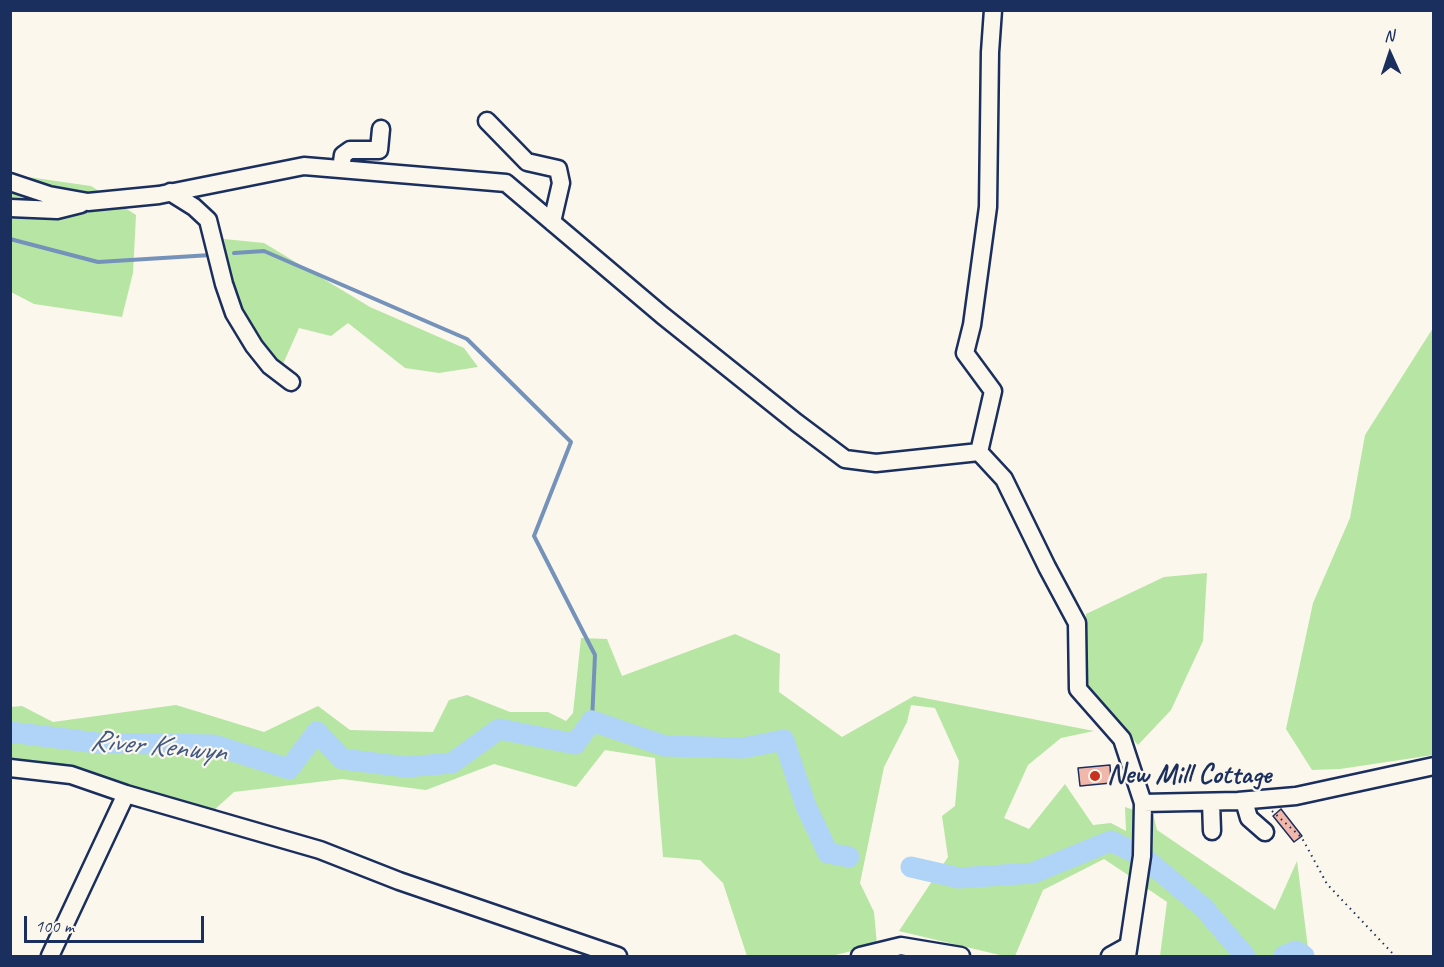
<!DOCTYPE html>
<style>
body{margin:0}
#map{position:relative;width:1444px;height:967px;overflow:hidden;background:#fbf7ec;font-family:Caveat,sans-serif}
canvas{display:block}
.frame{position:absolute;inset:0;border:12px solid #1b2f5e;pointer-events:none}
.north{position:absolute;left:1360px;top:24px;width:60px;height:60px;-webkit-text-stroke:4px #fbf7ec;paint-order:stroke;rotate:357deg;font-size:16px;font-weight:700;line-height:24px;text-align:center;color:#1b2f5e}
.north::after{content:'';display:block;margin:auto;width:21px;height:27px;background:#1b2f5e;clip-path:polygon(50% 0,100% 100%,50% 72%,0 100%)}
.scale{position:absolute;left:24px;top:916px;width:180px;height:27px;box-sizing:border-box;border:3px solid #1b2f5e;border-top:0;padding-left:8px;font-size:18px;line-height:21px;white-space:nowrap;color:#1b2f5e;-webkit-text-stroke:4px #fbf7ec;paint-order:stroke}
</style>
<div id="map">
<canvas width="1444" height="967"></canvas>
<div class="frame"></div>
<div class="north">N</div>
<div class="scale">100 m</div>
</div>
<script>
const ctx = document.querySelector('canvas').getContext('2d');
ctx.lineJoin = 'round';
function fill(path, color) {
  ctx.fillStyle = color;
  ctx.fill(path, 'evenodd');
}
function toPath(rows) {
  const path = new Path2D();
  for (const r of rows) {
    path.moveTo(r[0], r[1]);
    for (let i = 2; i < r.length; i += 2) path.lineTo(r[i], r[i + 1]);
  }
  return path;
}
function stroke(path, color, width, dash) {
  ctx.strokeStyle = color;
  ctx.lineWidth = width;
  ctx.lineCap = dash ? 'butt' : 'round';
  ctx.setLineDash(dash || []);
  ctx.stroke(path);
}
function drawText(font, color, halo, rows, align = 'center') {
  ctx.font = font + ' Caveat,sans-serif';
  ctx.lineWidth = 4.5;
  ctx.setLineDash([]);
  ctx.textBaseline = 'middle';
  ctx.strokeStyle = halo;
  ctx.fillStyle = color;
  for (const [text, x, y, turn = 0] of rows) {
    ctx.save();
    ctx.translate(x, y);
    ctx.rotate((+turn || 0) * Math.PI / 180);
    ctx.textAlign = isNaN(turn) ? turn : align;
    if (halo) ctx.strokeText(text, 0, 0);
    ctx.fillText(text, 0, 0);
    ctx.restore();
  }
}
fill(toPath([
 [28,177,91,186,136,215,133,273,122,317,34,304,11,292,10,179],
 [224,239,264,243,370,307,464,348,478,367,439,373,405,368,348,323,331,336,299,328,283,364,263,345,243,309,230,275],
 [1433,328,1433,755,1340,769,1312,770,1286,729,1313,603,1350,518,1365,435],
 [1207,573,1203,641,1171,710,1138,745,1085,686,1086,614,1164,577],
 [735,634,780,654,779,692,842,737,914,696,1094,731,1061,738,1028,765,1004,818,1029,829,1065,784,1093,825,1111,823,1126,831,1125,807,1137,811,1131,877,1104,859,1043,890,1015,956,1004,956,899,931,948,857,942,816,955,806,959,761,935,708,911,705,907,722,884,767,860,883,874,912,877,945,831,956,747,956,723,883,700,860,663,857,655,758,605,750,576,787,494,764,426,790,342,779,234,792,213,811,74,768,11,761,11,707,22,706,53,722,176,705,264,732,318,706,350,730,433,732,449,700,467,695,510,712,548,712,566,721,573,713,581,638,607,639,622,676],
 [1152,810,1157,830,1275,910,1297,861,1309,956,1160,956,1167,902,1145,887]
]), '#b7e5a3');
stroke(toPath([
 [10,239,98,262,211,255],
 [234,253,264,251,467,339,571,442,534,536,595,655,592,721]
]), '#7492ba', 4);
stroke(toPath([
 [10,732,97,743,214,745,289,769,317,732,342,759,406,767,452,763,499,729,575,744,592,721,665,746,743,748,784,740,806,806,828,853,849,857],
 [911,867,959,878,1033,873,1111,841,1142,856,1204,908,1245,956],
 [1284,956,1296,951,1304,956]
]), '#afd4f8', 21);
const building = toPath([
 [1110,765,1111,783,1080,786,1078,768,1110,765],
 [1281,809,1302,836,1294,842,1273,816,1281,809]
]);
fill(building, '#f1b7ab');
stroke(building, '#1b2f5e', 1.5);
const minor = toPath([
 [487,121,527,162,558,169,561,183,552,222],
 [341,169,343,155,350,150,379,150,381,129],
 [10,182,49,195,88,202,159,195,304,166,506,183,662,315,797,423,845,459,876,463,979,452],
 [170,192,194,207,208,220,224,284,234,313,254,346,270,366,291,382],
 [10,208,57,210,81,204],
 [979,452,1004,479,1047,567,1077,623,1078,689,1122,739,1143,803,1142,856,1127,956],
 [979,452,993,391,965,353,972,325,988,207,990,52,993,10],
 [10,768,71,775,126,794,320,850,399,881,618,956],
 [1244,801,1249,818,1265,832],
 [1211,802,1212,831],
 [1143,803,1238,801,1296,796,1434,766],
 [50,956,126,794],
 [860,956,901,946,961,956],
 [1110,956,1128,946]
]);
stroke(minor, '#1b2f5e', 21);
stroke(toPath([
 [1272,811,1302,838,1327,884,1395,956]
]), '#1b2f5e', 2, [1.5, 4.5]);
stroke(minor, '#fbf7ec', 16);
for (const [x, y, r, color] of [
 [1095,776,6,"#c8321e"]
]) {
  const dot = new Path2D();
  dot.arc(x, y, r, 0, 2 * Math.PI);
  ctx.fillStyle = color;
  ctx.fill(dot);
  stroke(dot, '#fbf7ec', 2);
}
drawText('bold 28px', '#1b2f5e', '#fbf7ec', [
 ["New Mill Cottage",1107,776]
], 'left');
drawText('italic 30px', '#405884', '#fbf7ec', [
 ["River Kenwyn",158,747,5]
]);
</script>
